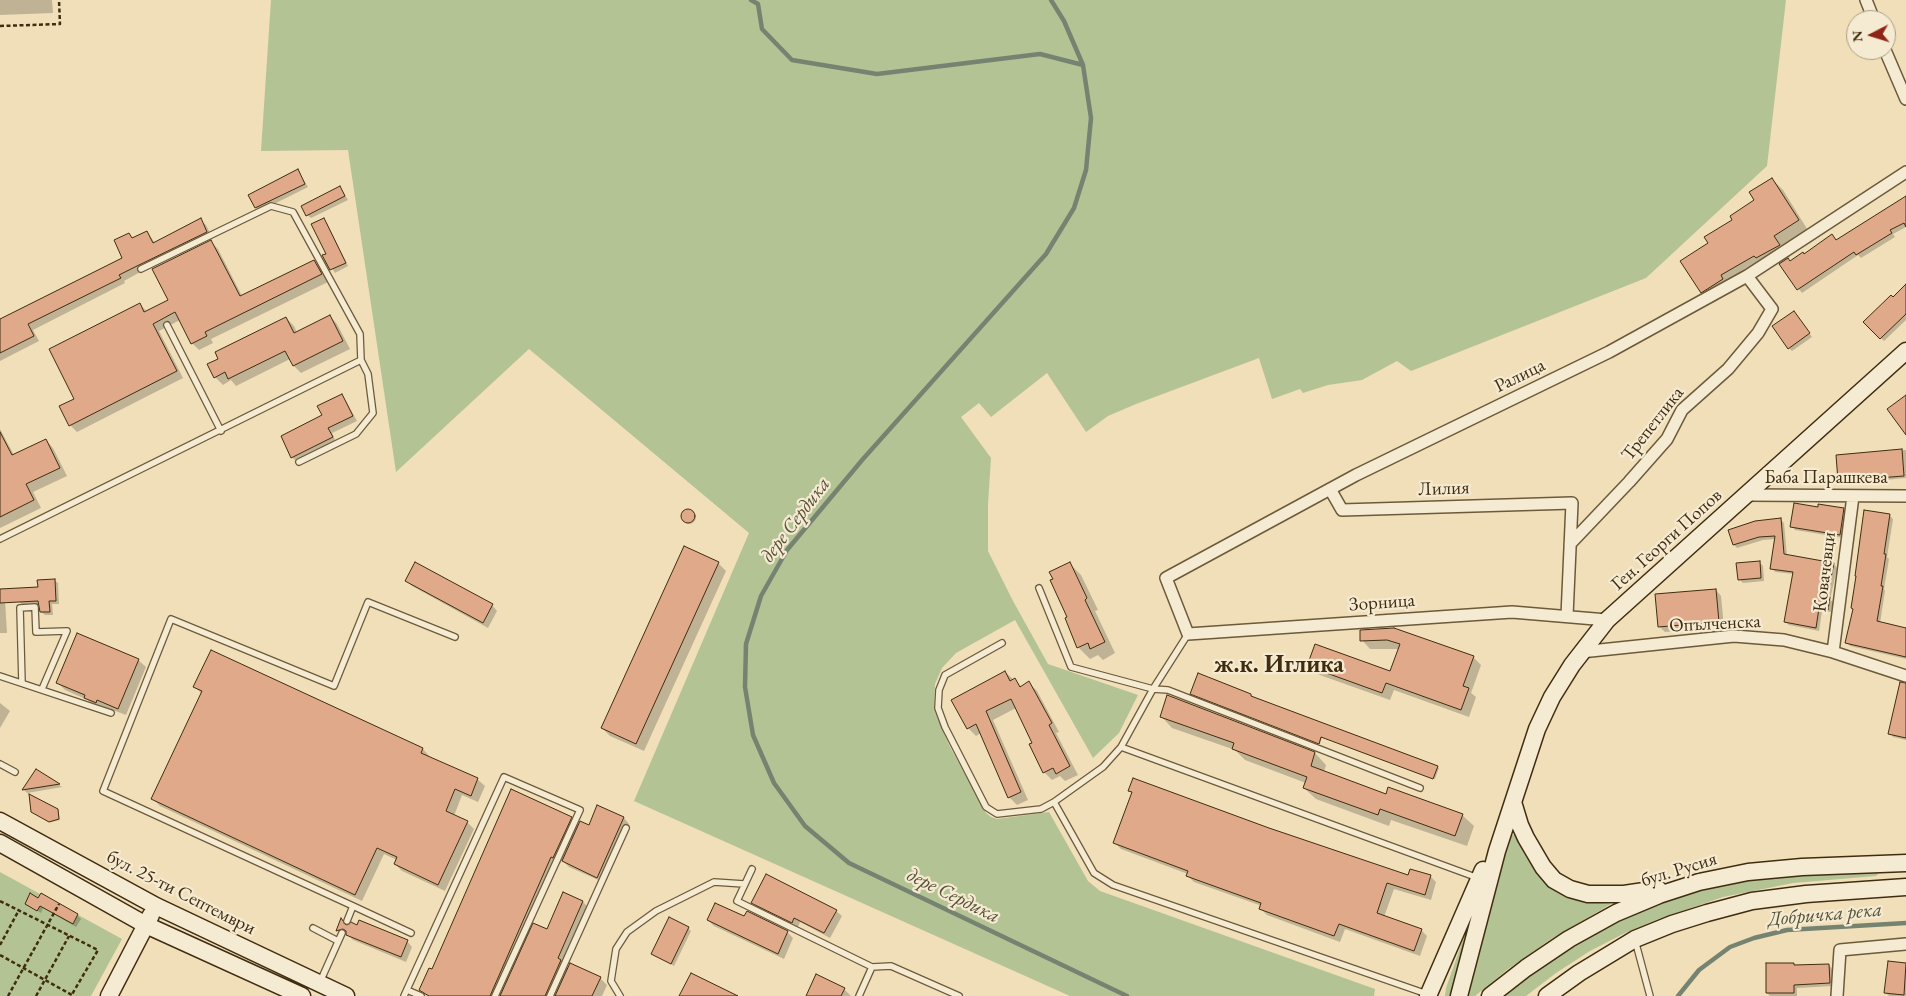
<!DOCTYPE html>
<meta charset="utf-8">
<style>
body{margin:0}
#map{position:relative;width:1906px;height:996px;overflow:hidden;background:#f0dfb9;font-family:"EB Garamond",serif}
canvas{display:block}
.north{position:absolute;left:1846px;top:10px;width:50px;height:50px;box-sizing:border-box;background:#f5ead2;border:1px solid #ad9e84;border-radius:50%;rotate:265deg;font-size:14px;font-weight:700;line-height:20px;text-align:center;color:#402d10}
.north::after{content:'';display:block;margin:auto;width:18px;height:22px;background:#8f2418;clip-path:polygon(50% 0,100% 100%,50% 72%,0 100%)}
</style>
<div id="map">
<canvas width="1906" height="996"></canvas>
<div class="north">N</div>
</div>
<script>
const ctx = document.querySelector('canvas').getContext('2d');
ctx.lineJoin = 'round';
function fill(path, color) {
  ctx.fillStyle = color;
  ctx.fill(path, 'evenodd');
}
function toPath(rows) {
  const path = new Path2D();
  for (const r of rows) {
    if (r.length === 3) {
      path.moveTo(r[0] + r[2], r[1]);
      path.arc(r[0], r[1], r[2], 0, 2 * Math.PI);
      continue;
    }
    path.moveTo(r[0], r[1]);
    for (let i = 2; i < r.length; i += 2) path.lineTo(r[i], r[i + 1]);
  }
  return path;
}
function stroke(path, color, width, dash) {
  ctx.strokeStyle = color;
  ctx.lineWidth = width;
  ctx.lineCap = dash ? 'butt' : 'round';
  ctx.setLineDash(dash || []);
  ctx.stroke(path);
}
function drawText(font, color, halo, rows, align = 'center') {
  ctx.font = font + ' "EB Garamond",serif';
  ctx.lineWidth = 4.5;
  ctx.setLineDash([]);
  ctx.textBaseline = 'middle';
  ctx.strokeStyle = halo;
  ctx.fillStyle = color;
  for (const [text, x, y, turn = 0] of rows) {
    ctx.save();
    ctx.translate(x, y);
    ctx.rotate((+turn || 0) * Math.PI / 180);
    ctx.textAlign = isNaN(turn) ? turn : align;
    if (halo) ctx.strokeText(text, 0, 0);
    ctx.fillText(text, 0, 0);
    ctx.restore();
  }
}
fill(toPath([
 [271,0,1786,0,1767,166,1646,278,1411,371,1397,361,1362,380,1328,385,1303,393,1300,389,1272,399,1259,358,1136,404,1108,416,1086,432,1047,373,991,417,979,403,961,417,991,458,988,504,988,551,1013,601,1048,664,1138,695,1119,733,1093,758,1015,620,956,653,942,668,935,684,934,709,949,745,986,813,991,817,997,819,1049,812,1088,881,1100,891,1375,989,1374,996,1070,996,634,801,749,533,529,349,396,472,348,150,261,151],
 [1512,835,1516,835,1563,893,1582,901,1611,904,1551,939,1508,969,1475,996,1467,996,1508,839],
 [1882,870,1876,876,1793,883,1723,897,1656,920,1623,934,1590,951,1556,973,1526,996,1502,996,1562,952,1611,924,1644,909,1691,893,1726,883,1774,875],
 [0,872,122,939,91,996,0,996],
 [1481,888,1453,996,1445,996,1446,988]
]), '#b4c394');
fill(toPath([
 [0,0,52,0,53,13,0,15],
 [298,171,308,187,260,211,256,208,250,195],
 [1772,179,1783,190,1809,232,1785,248,1790,257,1787,259,1791,263,1832,236,1837,241,1906,197,1906,227,1893,234,1895,237,1861,258,1858,255,1802,293,1779,263,1769,269,1766,266,1731,287,1734,290,1713,303,1702,292,1709,243,1756,200],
 [340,187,348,200,311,218,307,215],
 [200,220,206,225,212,237,144,270,124,281,125,283,33,330,39,341,0,361,0,321,124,258,129,234,133,239,147,232,155,243],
 [323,220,327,223,348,266,335,273,324,256,328,254],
 [211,242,218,249,242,296,314,261,320,268,328,282,211,339,213,343,199,350,192,343,180,320,159,331,183,378,77,432,70,425,75,400,140,304,147,312,170,300],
 [1906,286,1906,320,1884,341,1865,322],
 [330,316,337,324,350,349,301,373,294,366,290,359,236,386,231,380,223,385,215,377,286,318,294,326,297,333],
 [1797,316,1812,337,1792,351,1789,348],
 [342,396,346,401,357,421,332,433,336,442,297,462,292,457,324,416],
 [0,429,14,455,46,440,53,448,67,476,33,492,41,508,0,528],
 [1906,450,1906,478,1843,484,1839,481,1837,456],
 [1819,508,1843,509,1847,512,1844,538,1795,530,1792,526],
 [689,517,7],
 [1889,515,1893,519,1887,557,1889,559,1884,589,1885,591,1880,623,1906,630,1906,659,1850,646,1846,642],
 [1781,520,1784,523,1787,556,1834,564,1837,568,1830,600,1833,602,1831,612,1822,611,1819,631,1789,625,1785,622,1794,574,1775,572,1772,568,1775,539,1763,540,1737,548,1734,545,1729,530],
 [684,548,718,563,726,571,644,751,610,736,602,728],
 [1759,562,1763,566,1764,581,1743,583,1739,579],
 [1070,564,1081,575,1098,610,1095,611,1115,653,1103,660,1098,655,1090,659,1078,647,1069,618],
 [54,580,58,583,59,604,52,604,53,615,45,615,41,612,40,605,23,605,19,602],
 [407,581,492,605,497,611,488,628,412,586],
 [1716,590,1721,596,1724,627,1665,632,1660,627],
 [0,595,5,600,7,633,0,633],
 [1361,631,1473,657,1481,665,1471,693,1476,697,1469,717,1394,690,1390,700,1317,674,1308,665,1391,673,1400,649,1370,649,1362,640],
 [211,652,423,749,430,757,429,758,477,779,485,786,478,802,462,795,454,816,467,822,474,829,445,891,402,871,395,864,397,860,384,854,362,901,160,806,153,799,202,694,195,687],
 [138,660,146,667,126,715,105,707,103,710,93,705,88,700,65,690,58,683],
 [1005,672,1022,687,1029,683,1037,691,1059,732,1056,733,1078,775,1065,781,1060,776,1052,780,1044,772,1034,743,1016,708,993,720,1028,800,1017,805,1009,797,981,733,976,736,968,728],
 [1193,695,1251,695,1252,697,1439,768,1435,779,1322,737,1320,744],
 [1168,696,1315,753,1326,765,1324,772,1387,795,1462,815,1474,826,1467,846,1391,820,1389,826,1316,799,1304,788,1306,783,1245,760,1235,750,1172,728,1161,716],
 [1906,696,1906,740,1893,737,1890,733],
 [0,703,10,711,0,728],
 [36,771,59,785,62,787,27,793,24,790],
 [1130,791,1269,829,1409,877,1430,876,1436,882,1431,900,1394,889,1384,917,1421,930,1427,936,1420,956,1345,929,1340,942,1267,915,1261,909,1262,906,1194,882,1188,876,1188,874,1121,849,1115,843,1133,794],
 [598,807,624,818,629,824,603,882,569,867,562,860,560,864,558,863,529,926,532,929,547,931,564,894,583,902,590,909,565,965,569,969,600,978,607,985,602,996,427,996,421,990,433,971,571,818,579,826,589,826],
 [58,810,60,820,51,822,34,813],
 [41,895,77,915,81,919,76,927,43,908,41,913,26,904,39,900],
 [753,902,836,911,842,916,830,938,800,922,798,927,758,908],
 [745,918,787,932,793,938,784,959,714,926,708,920],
 [342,920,347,925,407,941,412,947,406,962,353,940,347,934,343,936,338,930],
 [688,928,691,931,674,966,653,954],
 [1889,963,1906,964,1906,996,1889,996,1886,993],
 [1829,965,1832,969,1833,986,1797,988,1797,996,1770,996,1767,993,1796,967],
 [844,989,851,996,807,996]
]), '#0003');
stroke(toPath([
 [751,0,758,4,762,29,792,60,877,74,1040,54,1083,65],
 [1051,0,1064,21,1083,65,1091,118,1086,170,1074,208,1046,254,863,459,787,550,761,596,746,644,745,687,753,735,774,783,805,826,849,863,1127,996],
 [1678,996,1699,970,1730,947,1754,938,1787,930,1906,923]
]), '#768371', 4.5);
const building = toPath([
 [298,169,305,184,255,208,248,195,298,169],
 [1772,178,1799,220,1774,236,1780,245,1756,258,1754,256,1721,275,1723,279,1701,293,1680,261,1708,243,1704,237,1732,220,1730,216,1754,200,1749,192,1772,178],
 [340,186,345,196,306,216,301,206,340,186],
 [1906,196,1906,227,1904,223,1890,230,1892,233,1856,255,1854,252,1797,290,1779,264,1788,258,1790,261,1803,252,1804,254,1832,234,1836,240,1906,196],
 [201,218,207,232,139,265,119,275,121,278,28,324,34,336,0,353,0,319,122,258,114,240,129,233,132,238,147,231,153,243,201,218],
 [324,218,346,263,330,270,322,255,326,254,311,224,324,218],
 [211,240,240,296,314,260,322,274,205,332,207,336,191,344,175,312,153,324,177,371,69,426,59,406,74,399,49,349,140,303,144,312,168,300,152,269,211,240],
 [1906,284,1906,314,1880,339,1863,322,1891,295,1893,297,1906,284],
 [1794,311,1810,333,1788,349,1772,326,1794,311],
 [330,315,343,341,293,366,285,351,228,379,225,372,214,378,207,364,218,359,215,352,286,317,294,333,330,315],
 [342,394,353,416,328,428,333,437,291,458,281,436,322,415,317,406,342,394],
 [1906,395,1906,435,1887,409,1906,395],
 [0,432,12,455,46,439,60,468,26,484,34,500,0,517,0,432],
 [1902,449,1904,476,1838,481,1836,455,1902,449],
 [1794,503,1818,507,1818,504,1844,508,1840,535,1790,527,1794,503],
 [688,516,7],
 [1864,510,1890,514,1884,554,1886,554,1881,586,1883,586,1877,621,1906,628,1906,657,1845,643,1853,609,1851,608,1856,576,1855,576,1864,510],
 [1781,518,1784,554,1834,563,1827,597,1830,597,1828,610,1819,608,1816,628,1784,622,1793,572,1770,569,1775,536,1759,537,1733,545,1728,530,1755,521,1781,518],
 [684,546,719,562,636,744,601,728,684,546],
 [1760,561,1761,578,1738,580,1736,563,1760,561],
 [415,562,493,604,483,623,405,581,415,562],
 [1070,562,1087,598,1085,600,1105,642,1090,649,1088,643,1077,648,1065,618,1067,617,1050,580,1053,579,1049,572,1070,562],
 [55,579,56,601,49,601,50,612,40,612,38,601,0,603,0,589,38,587,37,580,55,579],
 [1716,589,1719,622,1658,627,1655,594,1716,589],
 [1394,628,1474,656,1463,686,1469,688,1461,710,1386,683,1382,693,1307,666,1315,644,1390,671,1400,644,1387,640,1360,641,1360,630,1394,628],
 [77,633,139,659,118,709,97,700,96,703,94,702,84,698,85,695,56,683,77,633],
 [211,650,423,748,421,753,478,778,471,796,455,789,446,811,468,821,438,885,394,864,397,857,377,848,355,895,151,799,202,691,193,687,211,650],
 [1005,671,1010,681,1015,678,1020,687,1029,681,1052,723,1049,725,1070,766,1056,774,1053,768,1043,773,1029,744,1032,743,1011,699,986,711,1021,792,1008,798,976,724,967,729,951,700,1005,671],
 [1198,673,1251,694,1251,696,1438,766,1433,779,1321,737,1319,744,1190,694,1198,673],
 [1900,682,1906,683,1906,738,1888,734,1900,682],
 [1167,695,1315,752,1311,766,1386,794,1388,787,1463,814,1455,836,1380,809,1378,815,1303,788,1307,777,1232,749,1234,743,1160,717,1167,695],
 [36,769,60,784,22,790,36,769],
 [1133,778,1269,828,1408,875,1410,869,1431,875,1425,895,1387,883,1377,913,1422,929,1414,951,1339,924,1334,936,1259,909,1261,903,1186,876,1188,871,1113,843,1132,792,1128,791,1133,778],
 [511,789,572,817,553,858,551,857,490,996,429,996,419,990,429,968,432,969,511,789],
 [29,794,58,809,59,819,49,822,31,812,29,794],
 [597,805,624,817,597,878,562,861,580,821,589,825,597,805],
 [766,874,837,910,824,933,794,918,792,923,751,903,766,874],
 [563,892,583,901,558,958,561,960,545,996,500,996,533,923,547,929,563,892],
 [30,893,38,898,41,893,78,914,73,924,40,906,37,911,25,904,30,893],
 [715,903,744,916,747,911,788,931,778,954,707,920,715,903],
 [669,917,689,927,671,964,651,954,669,917],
 [341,918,346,925,351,922,357,925,359,920,408,940,401,957,346,935,346,931,343,929,336,931,341,918],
 [1888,961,1906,963,1904,995,1884,993,1888,961],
 [570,963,601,977,592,996,555,996,570,963],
 [1766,963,1794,963,1794,965,1829,964,1830,983,1794,985,1794,993,1766,993,1766,963],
 [691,973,738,996,679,996,691,973],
 [816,974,845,988,841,996,806,996,816,974]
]);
fill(building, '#dfa98a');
stroke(building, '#402d10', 1);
const lane = toPath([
 [167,325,221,431],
 [299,462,356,434,373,413,368,374,361,360],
 [0,539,361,360,360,334,293,212,271,206,141,269],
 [1039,588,1071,667,1153,689,1168,690,1420,788],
 [1002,643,945,675,939,690,938,708,945,727,986,807,997,814,1041,809,1054,802,1103,767,1121,747,1153,689,1188,634],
 [0,676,111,713],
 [22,683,20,608,35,607,36,632,67,631,42,689],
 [1121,747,1478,878],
 [0,764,15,772],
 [1054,802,1094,873,1113,885,1427,994],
 [752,869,737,901,872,967],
 [353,906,411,933],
 [347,921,353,906,103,791,171,619,334,686,368,602,455,637],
 [313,928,338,941],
 [1635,940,1650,996],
 [320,982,342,933],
 [407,990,421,996],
 [404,996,504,777,580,810,495,996],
 [550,996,626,828],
 [620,996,611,981,616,949,627,932,656,911,714,882,744,884],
 [859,996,872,967,891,966,959,996]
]);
const street = toPath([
 [1866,0,1874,20],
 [1885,50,1906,99],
 [1330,489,1342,510,1572,503,1567,616],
 [1746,495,1906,496],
 [1570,544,1629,482,1667,439,1682,410,1728,369,1758,333,1772,309,1747,276],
 [1607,620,1512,612,1188,634,1166,578,1356,475,1609,352,1747,276,1906,172],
 [1581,652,1734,636,1784,640,1833,652,1906,676],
 [1833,652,1853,496],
 [1837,996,1840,950,1906,944]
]);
const secondary = toPath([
 [1513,802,1520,825,1526,838,1543,867,1554,880,1570,889,1588,894,1624,894,1658,889],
 [0,821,156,906,346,996],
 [0,843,146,925,302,996],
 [109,996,151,915],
 [1428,996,1483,870],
 [1459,996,1497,851,1537,729,1552,697,1572,665,1607,620,1906,351],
 [1490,996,1526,968,1569,939,1616,913,1659,895,1699,882,1748,872,1802,867,1906,863],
 [1547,996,1579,973,1635,939,1672,924,1707,913,1752,901,1806,894,1906,887]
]);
stroke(lane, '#6c5a3a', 8);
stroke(street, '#6c5a3a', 14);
stroke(secondary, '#402d10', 19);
stroke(toPath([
 [0,26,60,24,59,0],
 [0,901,98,950,71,996],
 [0,945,19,910],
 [0,955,72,995],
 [8,996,59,904],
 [36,996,69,936]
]), '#402d10', 2.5, [4, 2.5]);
stroke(lane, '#f5ead2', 5.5);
stroke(street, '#f5ead2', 11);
stroke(secondary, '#f5ead2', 16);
drawText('19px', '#402d10', '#f5ead2', [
 ["Ралица",1520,376,-26],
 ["Трепетлика",1653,424,-52],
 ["Баба Парашкева",1826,478],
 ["Лилия",1444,489,-2],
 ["Ген. Георги Попов",1667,540,-42],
 ["Ковачевци",1825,572,-83],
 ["Зорница",1382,603,-4],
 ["Опълченска",1715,624,-3],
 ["бул. Русия",1679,870,-17],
 ["бул. 25-ти Септември",181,893,27]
]);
drawText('italic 20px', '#565138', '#f5ead2', [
 ["дере Сердика",796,520,-53],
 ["дере Сердика",953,896,26],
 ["Добричка река",1825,915,-5]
]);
drawText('bold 24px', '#402d10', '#f5ead2', [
 ["ж.к. Иглика",1279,665]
]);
</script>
